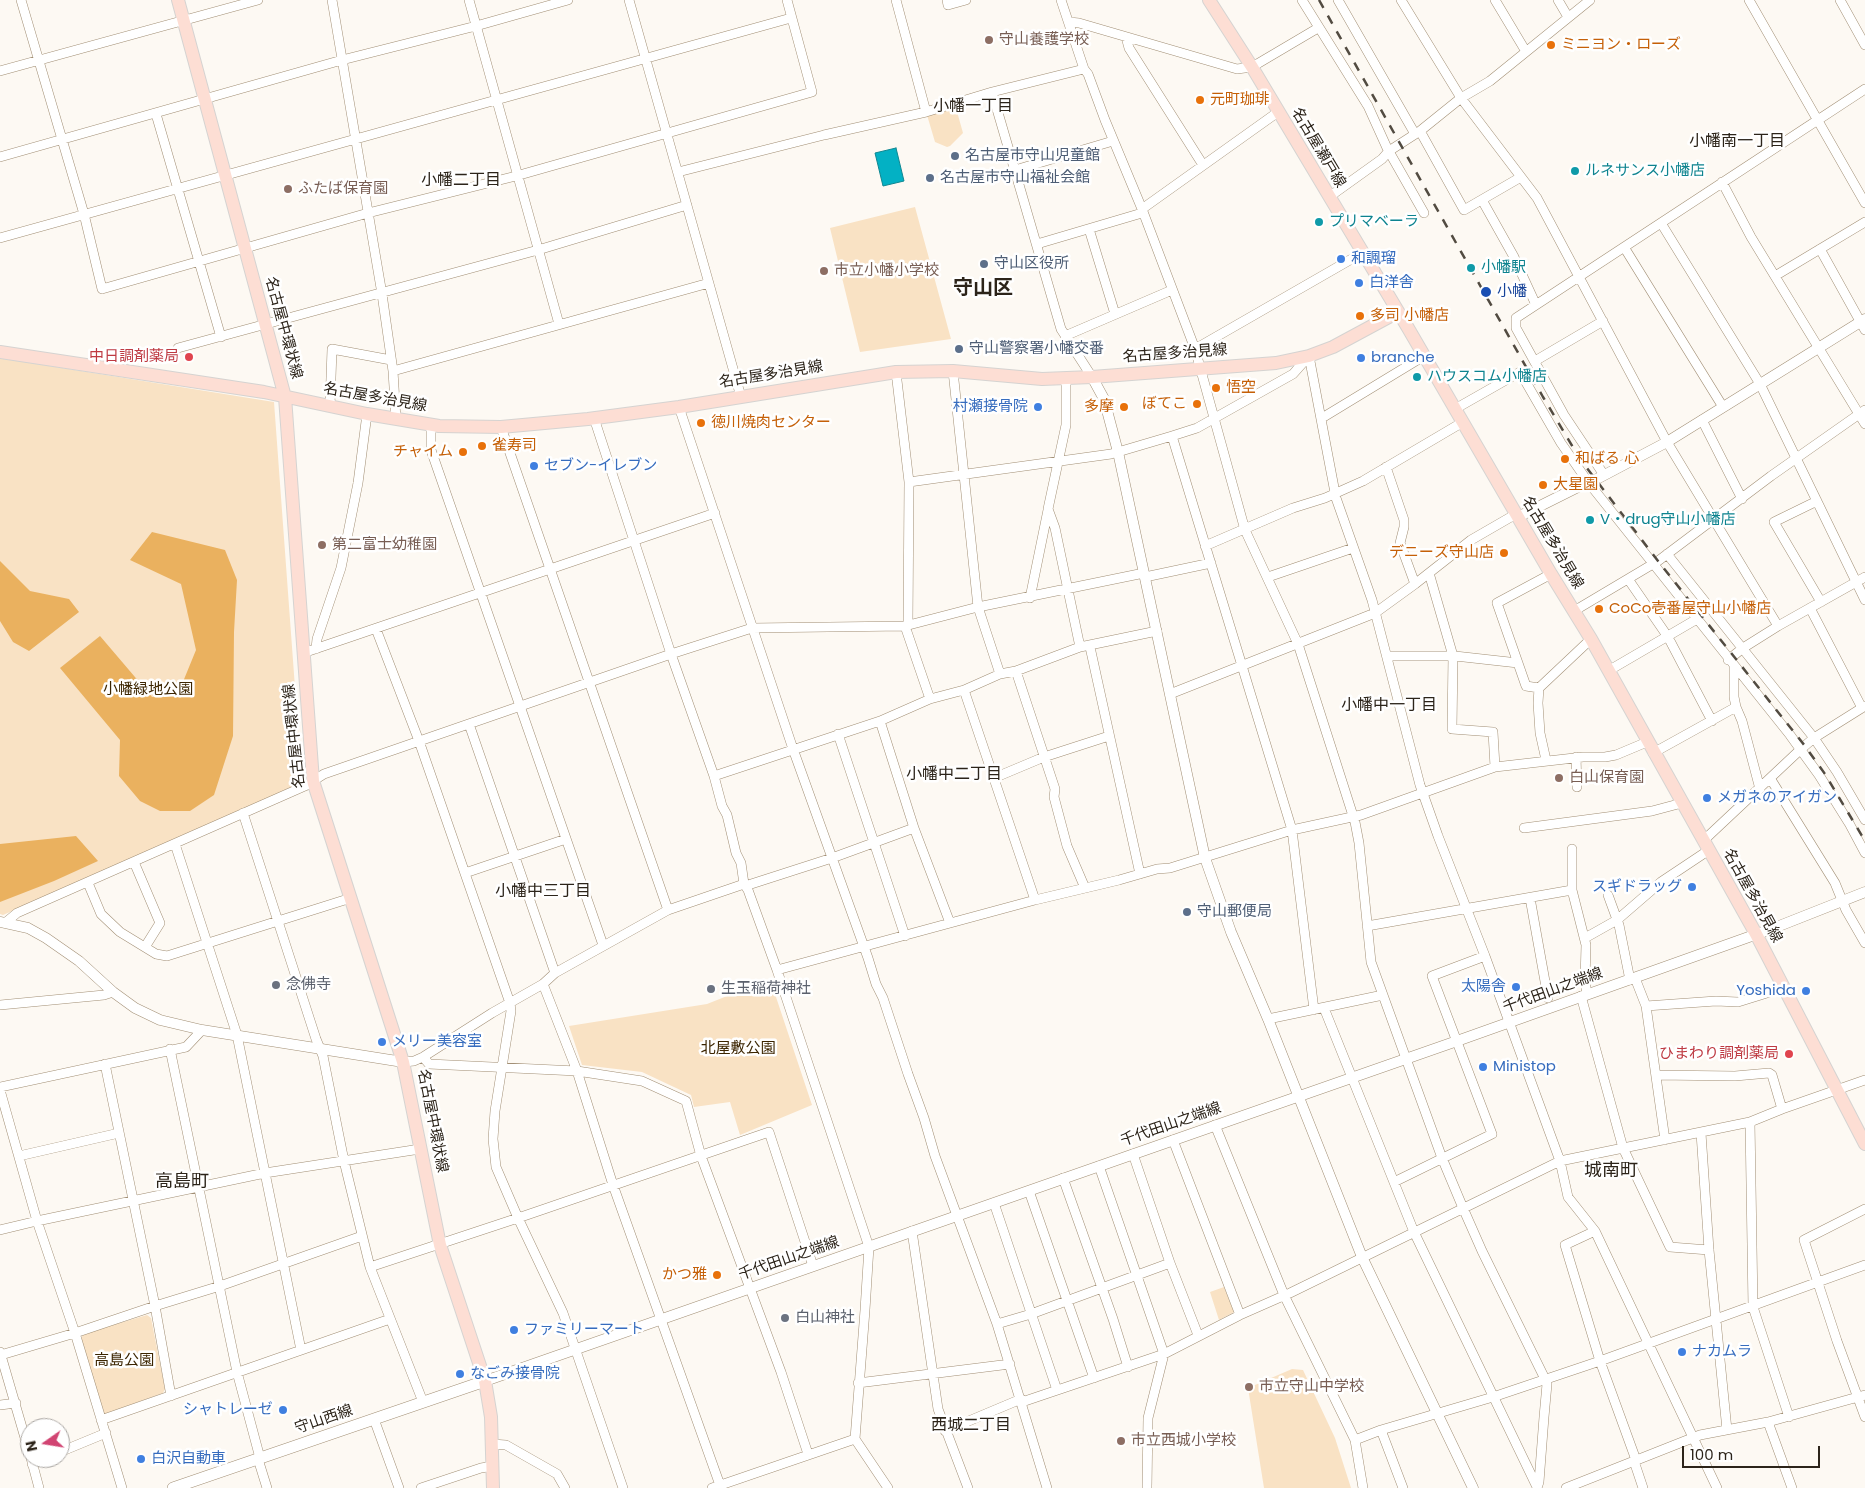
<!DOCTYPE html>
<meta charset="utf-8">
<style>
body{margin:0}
#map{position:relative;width:1865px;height:1488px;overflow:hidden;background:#fdf9f3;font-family:Poppins,sans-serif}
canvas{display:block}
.north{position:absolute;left:20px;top:1418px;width:50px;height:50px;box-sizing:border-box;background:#fff;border:1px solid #aba7a3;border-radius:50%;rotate:257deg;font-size:14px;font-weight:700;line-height:20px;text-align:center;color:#2c241a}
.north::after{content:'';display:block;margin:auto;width:18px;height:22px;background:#d14472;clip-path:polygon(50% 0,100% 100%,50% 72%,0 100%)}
.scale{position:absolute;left:1682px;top:1446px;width:138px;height:22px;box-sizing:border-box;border:2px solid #2c241a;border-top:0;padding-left:6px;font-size:15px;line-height:18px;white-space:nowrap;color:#2c241a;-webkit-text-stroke:4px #fff;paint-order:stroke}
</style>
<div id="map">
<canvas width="1865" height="1488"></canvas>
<div class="north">N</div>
<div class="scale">100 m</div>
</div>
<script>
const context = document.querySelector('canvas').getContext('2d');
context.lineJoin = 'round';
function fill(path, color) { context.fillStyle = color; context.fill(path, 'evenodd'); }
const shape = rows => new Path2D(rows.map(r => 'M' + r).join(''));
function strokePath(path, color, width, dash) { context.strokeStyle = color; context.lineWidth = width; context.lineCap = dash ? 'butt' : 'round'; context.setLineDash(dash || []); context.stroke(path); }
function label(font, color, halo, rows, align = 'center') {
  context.font = font + ' Poppins,"Noto Sans JP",sans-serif'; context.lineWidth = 5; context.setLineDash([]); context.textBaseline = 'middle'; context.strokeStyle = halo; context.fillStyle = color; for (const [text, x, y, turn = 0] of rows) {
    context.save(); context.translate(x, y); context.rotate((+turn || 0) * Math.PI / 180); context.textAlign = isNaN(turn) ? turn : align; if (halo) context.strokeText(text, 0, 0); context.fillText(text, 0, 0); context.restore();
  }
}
fill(shape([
 [956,108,963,133,950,146,947,147,935,142,927,115],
 [915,207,951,339,860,352,830,228],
 [0,358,274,402,302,783,3,915,0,914],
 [770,979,812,1105,740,1135,730,1102,694,1107,691,1095,642,1072,582,1065,569,1026,707,1004],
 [1224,1287,1234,1312,1219,1320,1210,1292],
 [147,1315,151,1318,165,1389,163,1393,106,1414,102,1412,81,1340,83,1334],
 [1292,1369,1303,1370,1335,1438,1351,1488,1264,1488,1248,1388]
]), '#f9e2c4');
fill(shape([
 [152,532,225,550,237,580,234,632,233,736,214,795,190,811,160,811,140,801,119,776,120,740,60,668,100,636,152,697,178,694,196,650,181,584,130,560],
 [0,561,30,591,69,599,79,612,29,651,13,642,0,621],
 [76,836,98,861,54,881,0,902,0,844]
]), '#eab15f');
const water = shape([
 [896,148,904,181,883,186,875,153,896,148]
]);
fill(water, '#03b1c4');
strokePath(water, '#0f8791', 1);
const minor = shape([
 [21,0,84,214,102,289,368,213,516,176,812,92,787,0],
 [332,0,382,294,393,371,396,419],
 [469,0,559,324],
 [629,0,741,397],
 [896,0,926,112],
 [947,0,948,5,966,0],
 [1061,0,1084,69,1088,74,1105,120,1142,209,1195,349,1245,530,1298,644,1355,822,1359,843,1371,962,1442,1158,1463,1208,1482,1251,1545,1379,1547,1384,1544,1417,1539,1482,1537,1488],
 [1302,0,1368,106,1387,148,1424,213],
 [1338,0,1415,134],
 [1401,0,1461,98,1537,198,1667,442,1778,626],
 [1495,0,1525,50],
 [1558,0,1568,17],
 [1749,0,1865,203],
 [1840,0,1865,45],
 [1069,22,1079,23,1237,69,1252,67,1318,28],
 [1126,37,1129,48,1203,165],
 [0,71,258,0],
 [992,92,1061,329,1092,377],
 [156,114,221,337],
 [1420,131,1464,210,1521,177],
 [0,157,342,60,476,26,568,0],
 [1015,170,1113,141],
 [678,172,824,135,926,112,992,92,1084,69],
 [1722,182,1751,237,1865,424],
 [1329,197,1382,159,1389,151,1420,131,1461,98,1490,81,1590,0],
 [1482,200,1514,257,1536,305],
 [1142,209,1278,112],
 [1661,223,1760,384,1865,600],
 [1089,229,1115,314],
 [0,238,791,18],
 [1037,244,1142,213],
 [1624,247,1723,407],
 [1820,249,1865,330],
 [1775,276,1865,222],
 [1065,336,1172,290],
 [178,348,538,250,687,205],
 [1195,349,1362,253],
 [1535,361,1603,321],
 [393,371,709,283],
 [953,371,978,607,1000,674],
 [896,372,909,482,908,625],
 [1066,378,1066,425,1048,509,1055,528,1080,647],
 [330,406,332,349,391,360],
 [679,407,793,749,868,958,876,984,883,998,908,1074,924,1118,935,1156,997,1324,1047,1488],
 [1455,409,1520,372,1561,443,1588,482,1790,735,1819,775,1849,823,1865,853],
 [594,418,671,654,714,776,722,806,727,815,736,853,741,863,744,884,748,890,777,970,869,1247,865,1310,855,1439,888,1488],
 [1322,418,1424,356],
 [1702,420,1742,499],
 [431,425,431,450,603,945],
 [501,427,668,910],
 [1172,436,1292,830,1314,1010],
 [1386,467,1404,520,1404,527,1400,543,1415,584],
 [1604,475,1564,415,1516,328,1516,318,1865,89],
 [909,482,1111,454,1172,436,1197,428,1293,374,1309,356,1336,498,1372,600,1420,785,1438,836,1485,956,1560,1161,1568,1197,1595,1231,1717,1488],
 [1817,501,1774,522,1821,602],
 [1205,546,1293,508,1325,498,1363,481,1463,422],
 [1667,554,1814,738,1837,772,1865,820],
 [1429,573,1453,656,1452,729,1493,732,1495,767],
 [1145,577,1211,563],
 [1268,577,1353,548],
 [1628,579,1668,637,1712,721],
 [1030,598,1048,510],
 [1810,608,1862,708],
 [1574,611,1658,561,1771,476,1865,410],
 [905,626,930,699],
 [376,629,419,741,510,1003,511,1011,495,1111,493,1139,496,1167,518,1218,563,1313,623,1488],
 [1090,647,1140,874],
 [316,649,317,639,341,568,358,483,367,414],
 [303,653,715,513],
 [1387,656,1455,656,1518,663],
 [1728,660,1743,648,1778,626,1865,577],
 [1016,671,1055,789,1054,797,1067,846,1085,888],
 [1608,671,1697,619],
 [1539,688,1526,686,1497,603,1551,574],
 [964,690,1035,900],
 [1170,694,1375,613,1415,584,1471,540,1516,514],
 [1736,707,1742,721,1760,789],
 [880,721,914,828,950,923],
 [469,724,555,973],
 [838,734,905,936],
 [1653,753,1736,707,1734,697,1734,666],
 [1576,757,1577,787],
 [1546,760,1540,733,1538,703,1539,688,1591,639],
 [714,776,880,721,930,699,964,690,1000,674,1016,671,1080,647,1157,631],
 [994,778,1044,757,1109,736],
 [1770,778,1835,883,1846,910,1865,943],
 [243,813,316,1039,323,1056,344,1161,370,1267,423,1402],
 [1524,828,1652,811,1682,803],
 [1703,841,1801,749,1814,738,1865,706],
 [175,844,237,1035,301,1350],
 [1572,849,1572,890,1586,945,1585,981,1587,994],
 [134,862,160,923,145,947],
 [465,873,566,839],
 [88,883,101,914,120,932,156,954,167,956,351,898],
 [745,886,832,858,914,828],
 [1608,895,1619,925,1630,980],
 [1530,898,1548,998],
 [5,923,17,913,305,786,324,774,671,654,752,628,905,626,978,607,1144,573],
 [1367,926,1572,890],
 [1585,938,1617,920,1661,882,1709,850],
 [777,970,1035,900,1119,880,1157,869,1170,868,1292,830,1361,815,1495,767,1583,757,1605,757,1616,755,1647,742],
 [1635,978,1646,1006,1665,1140],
 [543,984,577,1071,613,1185,721,1488],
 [1581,996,1623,1148,1670,1247,1709,1250],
 [0,1005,104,995,113,992],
 [1646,1006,1716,1001,1738,1002,1783,988],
 [1324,1008,1414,1232,1537,1487],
 [1268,1019,1383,995],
 [170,1049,237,1372,260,1458],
 [423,1057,429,1064,577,1071,642,1081,686,1101,701,1156,781,1372,808,1454],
 [403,1062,414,1061,423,1057,492,1013,543,984,555,973,668,910,744,884],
 [105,1064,155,1306,171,1396],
 [1656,1075,1735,1076,1769,1073,1772,1075,1782,1109],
 [0,1087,186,1047,202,1030],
 [0,1090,37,1221,75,1333,122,1488],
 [1750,1122,1753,1307,1789,1417],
 [1215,1125,1284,1295,1355,1440,1363,1488],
 [1701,1133,1709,1250,1727,1430],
 [1173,1140,1240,1315],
 [1133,1154,1170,1263,1198,1335],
 [19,1156,119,1133],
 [1099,1166,1164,1354,1148,1418,1147,1488],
 [1063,1178,1113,1319,1128,1367],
 [1394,1182,1492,1134,1432,976,1485,956],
 [1029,1191,1094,1378],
 [994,1203,1057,1390],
 [1865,1209,1804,1240,1837,1341,1865,1417],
 [0,1230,37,1221,265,1173,420,1149],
 [912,1231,938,1409,968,1488],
 [1595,1231,1565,1245,1600,1361,1636,1460],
 [370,1267,518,1218,769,1132,813,1266],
 [997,1324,1031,1314,1170,1263],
 [0,1352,30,1455],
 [1,1355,75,1333,155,1306,220,1286,362,1236],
 [858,1383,1010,1364],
 [1022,1402,1164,1354,1240,1315,1290,1293,1560,1161,1750,1122,1782,1109,1865,1080],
 [0,1405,16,1403],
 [374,1419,399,1488],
 [101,1420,390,1319],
 [1768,1422,1792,1488],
 [1381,1430,1403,1488],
 [945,1431,1021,1399],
 [1355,1440,1381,1430,1493,1397,1600,1361,1865,1265],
 [492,1444,506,1445,557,1474,565,1488],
 [60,1452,106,1433],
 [31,1458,39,1488],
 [258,1459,267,1488],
 [1634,1461,1643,1488],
 [32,1464,47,1458],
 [421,1488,481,1468,493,1466],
 [712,1488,855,1439],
 [1566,1488,1700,1435,1768,1422,1865,1395]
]);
const tertiary = shape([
 [1092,377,1104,399,1118,452,1205,858,1231,932,1268,1019,1362,1257,1473,1488],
 [1518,517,1588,482,1595,480,1667,442,1865,319],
 [0,922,28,928,46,938,79,961,113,992,135,1008,160,1020,202,1030,403,1062],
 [485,1381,1457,1041,1774,928,1865,892]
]);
const secondary = shape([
 [173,1488,485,1381]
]);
const primary = shape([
 [178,0,285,397,313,781,403,1062,440,1245,485,1381,491,1417,493,1488],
 [1209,0,1252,67,1408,328,1551,574,1591,639,1756,934,1865,1144],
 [0,352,264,392,367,414,439,426,501,427,588,419,679,407,896,372,953,371,1042,379,1092,377,1276,363,1309,356,1333,347,1398,312]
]);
strokePath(minor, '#a28f75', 10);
strokePath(tertiary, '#a28f75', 11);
strokePath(secondary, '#a28f75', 12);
strokePath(primary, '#d5d3d1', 14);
strokePath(minor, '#fff', 9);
strokePath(tertiary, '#fff', 10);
strokePath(secondary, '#fff', 11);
strokePath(primary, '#fdded4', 12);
strokePath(shape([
 [1319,0,1543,397,1580,459,1658,561,1805,746,1825,774,1865,841]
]), '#524b41', 2.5, [9, 9]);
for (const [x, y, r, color] of [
 [989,40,5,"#8d6e63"],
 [1551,45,5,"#e8710a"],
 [1200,100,5,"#e8710a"],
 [955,156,5,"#5c6f8a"],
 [1575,171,5,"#0f9aa8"],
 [930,178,5,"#5c6f8a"],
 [288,189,5,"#8d6e63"],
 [1319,222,5,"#0f9aa8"],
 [1341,259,5,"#3f7fe0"],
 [984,264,5,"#5c6f8a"],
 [1471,268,5,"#0f9aa8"],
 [824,271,5,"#8d6e63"],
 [1359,283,5,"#3f7fe0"],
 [1486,292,6,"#1a4fb4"],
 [1360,316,5,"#e8710a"],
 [959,349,5,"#5c6f8a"],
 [189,357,5,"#e0444e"],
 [1361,358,5,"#3f7fe0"],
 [1417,377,5,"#0f9aa8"],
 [1216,388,5,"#e8710a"],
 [1197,404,5,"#e8710a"],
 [1038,407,5,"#3f7fe0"],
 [1124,407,5,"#e8710a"],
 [701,423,5,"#e8710a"],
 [482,446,5,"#e8710a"],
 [463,452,5,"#e8710a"],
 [1565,459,5,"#e8710a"],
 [534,466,5,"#3f7fe0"],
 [1543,485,5,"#e8710a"],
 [1590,520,5,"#0f9aa8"],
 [322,545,5,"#8d6e63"],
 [1504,553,5,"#e8710a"],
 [1599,609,5,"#e8710a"],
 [1559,778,5,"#8d6e63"],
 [1707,798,5,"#3f7fe0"],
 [1692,887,5,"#3f7fe0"],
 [1187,912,5,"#5c6f8a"],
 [276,985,5,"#6b7280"],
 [1516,987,5,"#3f7fe0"],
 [711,989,5,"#6b7280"],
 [1806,991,5,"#3f7fe0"],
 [382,1042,5,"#3f7fe0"],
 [1789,1054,5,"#e0444e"],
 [1483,1067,5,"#3f7fe0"],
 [717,1275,5,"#e8710a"],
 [785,1318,5,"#6b7280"],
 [514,1330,5,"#3f7fe0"],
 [1682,1352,5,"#3f7fe0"],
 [460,1374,5,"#3f7fe0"],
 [1249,1387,5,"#8d6e63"],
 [283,1410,5,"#3f7fe0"],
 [1121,1441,5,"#8d6e63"],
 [141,1459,5,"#3f7fe0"]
]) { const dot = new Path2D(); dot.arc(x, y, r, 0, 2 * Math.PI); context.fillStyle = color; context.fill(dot); strokePath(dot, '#fff', 2); }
label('15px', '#785e54', '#fff', [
 ["守山養護学校",999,40],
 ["ふたば保育園",298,189],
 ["市立小幡小学校",834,271],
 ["第二富士幼稚園",332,545],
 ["白山保育園",1569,778],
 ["市立守山中学校",1259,1387],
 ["市立西城小学校",1131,1441]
], 'left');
label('15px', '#c56008', '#fff', [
 ["ミニヨン・ローズ",1561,45],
 ["元町珈琲",1210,100],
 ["多司 小幡店",1370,316],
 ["悟空",1226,388],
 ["ぼてこ",1187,404,"right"],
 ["多摩",1114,407,"right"],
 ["徳川焼肉センター",711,423],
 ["雀寿司",492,446],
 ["チャイム",453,452,"right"],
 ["和ばる 心",1575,459],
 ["大星園",1553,485],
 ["デニーズ守山店",1494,553,"right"],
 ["CoCo壱番屋守山小幡店",1609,609],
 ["かつ雅",707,1275,"right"]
], 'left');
label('15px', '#2c241a', '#fff', [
 ["名古屋瀬戸線",1318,148,59],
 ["名古屋中環状線",283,328,75],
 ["名古屋多治見線",1175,354,-4],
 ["名古屋多治見線",771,375,-9],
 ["名古屋多治見線",375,398,10],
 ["名古屋多治見線",1552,543,59],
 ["名古屋中環状線",295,736,-96],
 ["名古屋多治見線",1752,896,61],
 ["千代田山之端線",1553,991,-20],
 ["名古屋中環状線",432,1121,79],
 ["千代田山之端線",1171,1125,-19],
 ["千代田山之端線",789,1259,-19],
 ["守山西線",324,1420,-19]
]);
label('15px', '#4e5e75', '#fff', [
 ["名古屋市守山児童館",965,156],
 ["名古屋市守山福祉会館",940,178],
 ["守山区役所",994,264],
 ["守山警察署小幡交番",969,349],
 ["守山郵便局",1197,912]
], 'left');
label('15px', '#0d838f', '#fff', [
 ["ルネサンス小幡店",1585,171],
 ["プリマベーラ",1329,222],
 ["小幡駅",1481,268],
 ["ハウスコム小幡店",1427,377],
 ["V・drug守山小幡店",1600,520]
], 'left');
label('15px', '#366cbe', '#fff', [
 ["和諷瑠",1351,259],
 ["白洋舎",1369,283],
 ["branche",1371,358],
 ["村瀬接骨院",1028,407,"right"],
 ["セブン-イレブン",544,466],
 ["メガネのアイガン",1717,798],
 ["スギドラッグ",1682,887,"right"],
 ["太陽舎",1506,987,"right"],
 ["Yoshida",1796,991,"right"],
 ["メリー美容室",392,1042],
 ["Ministop",1493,1067],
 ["ファミリーマート",524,1330],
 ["ナカムラ",1692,1352],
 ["なごみ接骨院",470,1374],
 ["シャトレーゼ",273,1410,"right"],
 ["白沢自動車",151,1459]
], 'left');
label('15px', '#164399', '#fff', [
 ["小幡",1497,292]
], 'left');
label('15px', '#be3a42', '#fff', [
 ["中日調剤薬局",179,357],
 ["ひまわり調剤薬局",1779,1054]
], 'right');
label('15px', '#3c2501', '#fff', [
 ["小幡緑地公園",148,690],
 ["北屋敷公園",738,1049],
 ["高島公園",124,1361]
]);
label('15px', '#5b616d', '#fff', [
 ["念佛寺",286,985],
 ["生玉稲荷神社",721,989],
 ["白山神社",795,1318]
], 'left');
label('16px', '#2c241a', '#fff', [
 ["小幡一丁目",973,107],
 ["小幡南一丁目",1737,142],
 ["小幡二丁目",461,181],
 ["小幡中一丁目",1389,706],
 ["小幡中二丁目",954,775],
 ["小幡中三丁目",543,892],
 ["西城二丁目",971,1426]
]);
label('18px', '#2c241a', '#fff', [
 ["城南町",1611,1171],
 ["高島町",182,1182]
]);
label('bold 20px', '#2c241a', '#fff', [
 ["守山区",983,289]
]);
</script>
